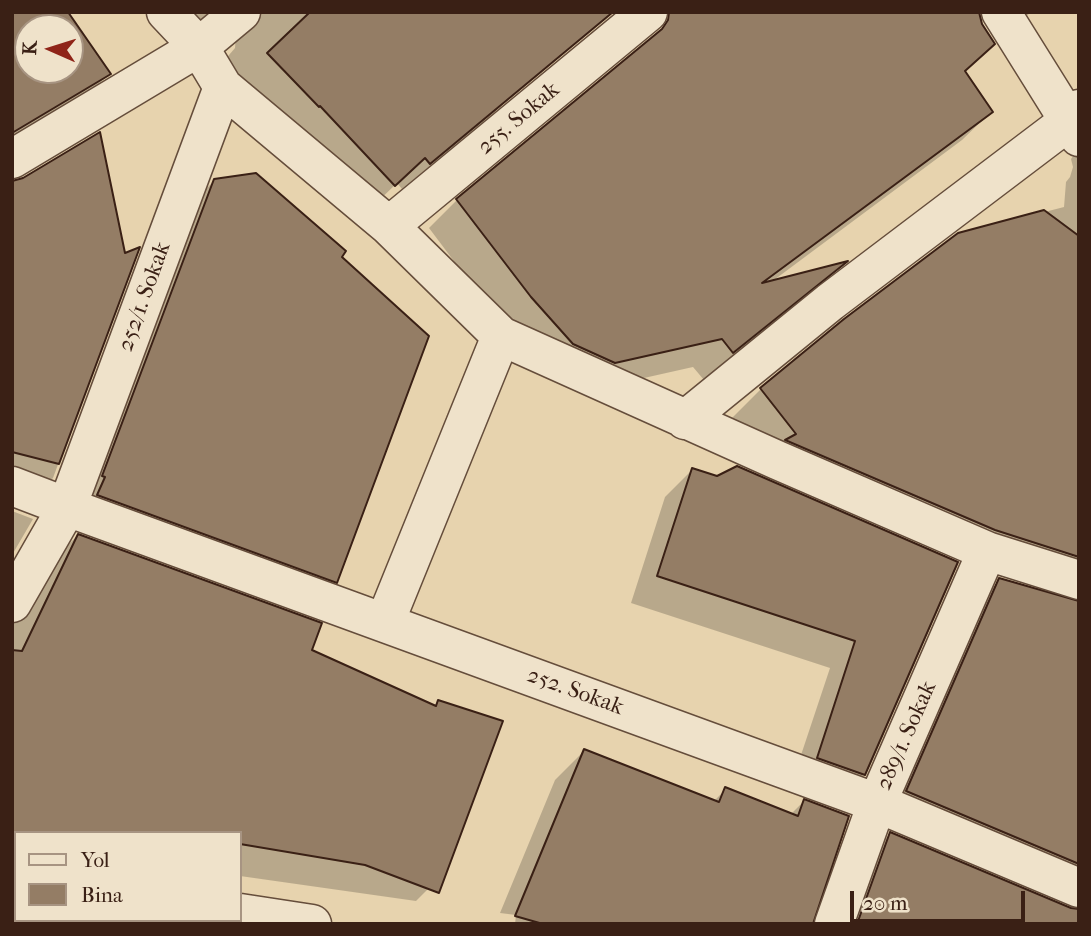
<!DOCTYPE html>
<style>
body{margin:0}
#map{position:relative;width:1091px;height:936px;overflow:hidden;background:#e7d3ae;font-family:"IM FELL French Canon",serif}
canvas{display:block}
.frame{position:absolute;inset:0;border:14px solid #3a2015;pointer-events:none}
.legend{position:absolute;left:14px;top:831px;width:228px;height:91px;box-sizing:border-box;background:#efe2ca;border:2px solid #a79482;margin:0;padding:9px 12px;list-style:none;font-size:21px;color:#3a2015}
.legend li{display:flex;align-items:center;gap:14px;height:35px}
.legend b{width:35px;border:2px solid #a79482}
.north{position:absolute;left:14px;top:14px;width:70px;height:70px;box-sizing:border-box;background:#efe2ca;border:2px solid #a79482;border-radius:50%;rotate:273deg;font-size:19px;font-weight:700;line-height:28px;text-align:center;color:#3a2015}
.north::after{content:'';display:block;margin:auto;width:24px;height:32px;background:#8f2418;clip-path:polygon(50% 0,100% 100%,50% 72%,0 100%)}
.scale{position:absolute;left:850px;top:891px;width:175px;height:32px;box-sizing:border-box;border:4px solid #3a2015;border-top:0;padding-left:9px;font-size:21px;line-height:24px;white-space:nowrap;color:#3a2015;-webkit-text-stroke:5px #efe2ca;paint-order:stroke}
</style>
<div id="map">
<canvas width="1091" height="936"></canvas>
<div class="frame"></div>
<ul class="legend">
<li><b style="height:9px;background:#efe2ca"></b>Yol</li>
<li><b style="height:19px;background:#947d65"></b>Bina</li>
</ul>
<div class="north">K</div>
<div class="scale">20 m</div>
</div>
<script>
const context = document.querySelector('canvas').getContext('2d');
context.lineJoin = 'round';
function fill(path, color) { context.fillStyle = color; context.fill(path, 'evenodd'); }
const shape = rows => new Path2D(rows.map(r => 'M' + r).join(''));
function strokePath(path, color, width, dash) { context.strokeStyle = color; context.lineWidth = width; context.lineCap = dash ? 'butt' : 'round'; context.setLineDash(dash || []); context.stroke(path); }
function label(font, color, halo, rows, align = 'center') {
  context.font = font + ' "IM FELL French Canon",serif'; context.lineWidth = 7; context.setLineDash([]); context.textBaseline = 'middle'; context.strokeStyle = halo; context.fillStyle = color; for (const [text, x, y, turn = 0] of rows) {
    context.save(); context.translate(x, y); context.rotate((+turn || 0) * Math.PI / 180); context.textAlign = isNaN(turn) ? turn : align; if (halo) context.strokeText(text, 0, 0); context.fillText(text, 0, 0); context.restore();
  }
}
fill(shape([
 [12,12,65,12,109,74,80,103,12,143],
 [28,28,70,28,70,70,28,70],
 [164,12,579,12,518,89,492,115,402,189,397,183,368,211,223,62,235,48,236,35,208,17,198,22],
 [687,12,1031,12,999,41,991,28,979,18,993,44,964,73,991,112,962,140,770,283,842,264,817,289,704,380,693,367,586,391,502,325,429,228,457,200],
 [1079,148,1079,924,840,924,861,863,890,834,1070,910,1067,903,878,821,971,609,1000,580,1070,602,1067,595,766,462,732,418,761,389,959,234,1064,207,1066,182,1070,177,1073,167,1071,159],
 [215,180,336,582,306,611,67,524,185,210],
 [12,182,124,256,137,250,53,478,24,507,12,502],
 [692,470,956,563,864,774,837,801,791,785,830,668,631,603,665,497],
 [12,511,33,519,12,555],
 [77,536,310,651,434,707,439,702,445,872,416,901,240,876,240,833,16,833,16,878,12,877,12,626,48,565],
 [584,751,713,802,726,789,790,815,804,801,811,924,515,924,516,915,500,913,555,780]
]), '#0003');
const building = shape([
 [12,12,68,12,111,74,12,133,12,12],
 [28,28,70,28,70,70,28,70,28,28],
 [310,12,613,12,430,164,425,158,395,186,320,106,319,107,267,53,310,12],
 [669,12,979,12,982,24,995,44,965,71,993,112,762,283,848,261,733,353,722,339,615,363,573,344,531,297,456,199,662,29,668,20,669,12],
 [100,132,125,253,140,247,59,464,12,452,12,181,23,178,100,132],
 [256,173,346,251,342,257,429,336,337,583,97,495,105,477,102,476,214,179,256,173],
 [1044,210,1079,236,1079,557,995,530,785,440,796,434,760,388,844,319,958,233,1044,210],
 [737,466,958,562,865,775,817,758,855,641,657,576,692,468,717,476,737,466],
 [78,534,322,623,312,650,436,706,438,700,503,721,439,893,365,865,240,844,240,833,12,833,12,650,22,651,78,534],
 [999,578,1079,601,1079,864,906,791,999,578],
 [584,749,719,802,725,787,798,816,804,799,849,816,813,924,543,924,515,916,584,749],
 [890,832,1071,908,1079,909,1079,924,857,924,890,832]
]);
fill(building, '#947d65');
strokePath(building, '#3a2015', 2);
const minor = shape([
 [166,12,199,47,223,87,389,226,501,336,777,460,987,551,1079,580],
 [1001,12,1079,137],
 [12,159,199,47,241,12],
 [389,226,648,12],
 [685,420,830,302,1069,121,1079,109],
 [12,486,67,507,223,87],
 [12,603,67,507,877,803,1079,888],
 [385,622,501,336],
 [12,881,16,882],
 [240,913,312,924],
 [834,924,877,803,987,551]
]);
strokePath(minor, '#654d3b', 41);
strokePath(minor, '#efe2ca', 38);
label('23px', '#3a2015', '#efe2ca', [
 ["255. Sokak",519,119,-40],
 ["252/1. Sokak",145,297,-70],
 ["252. Sokak",575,692,20],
 ["289/1. Sokak",907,736,-66]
]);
</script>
